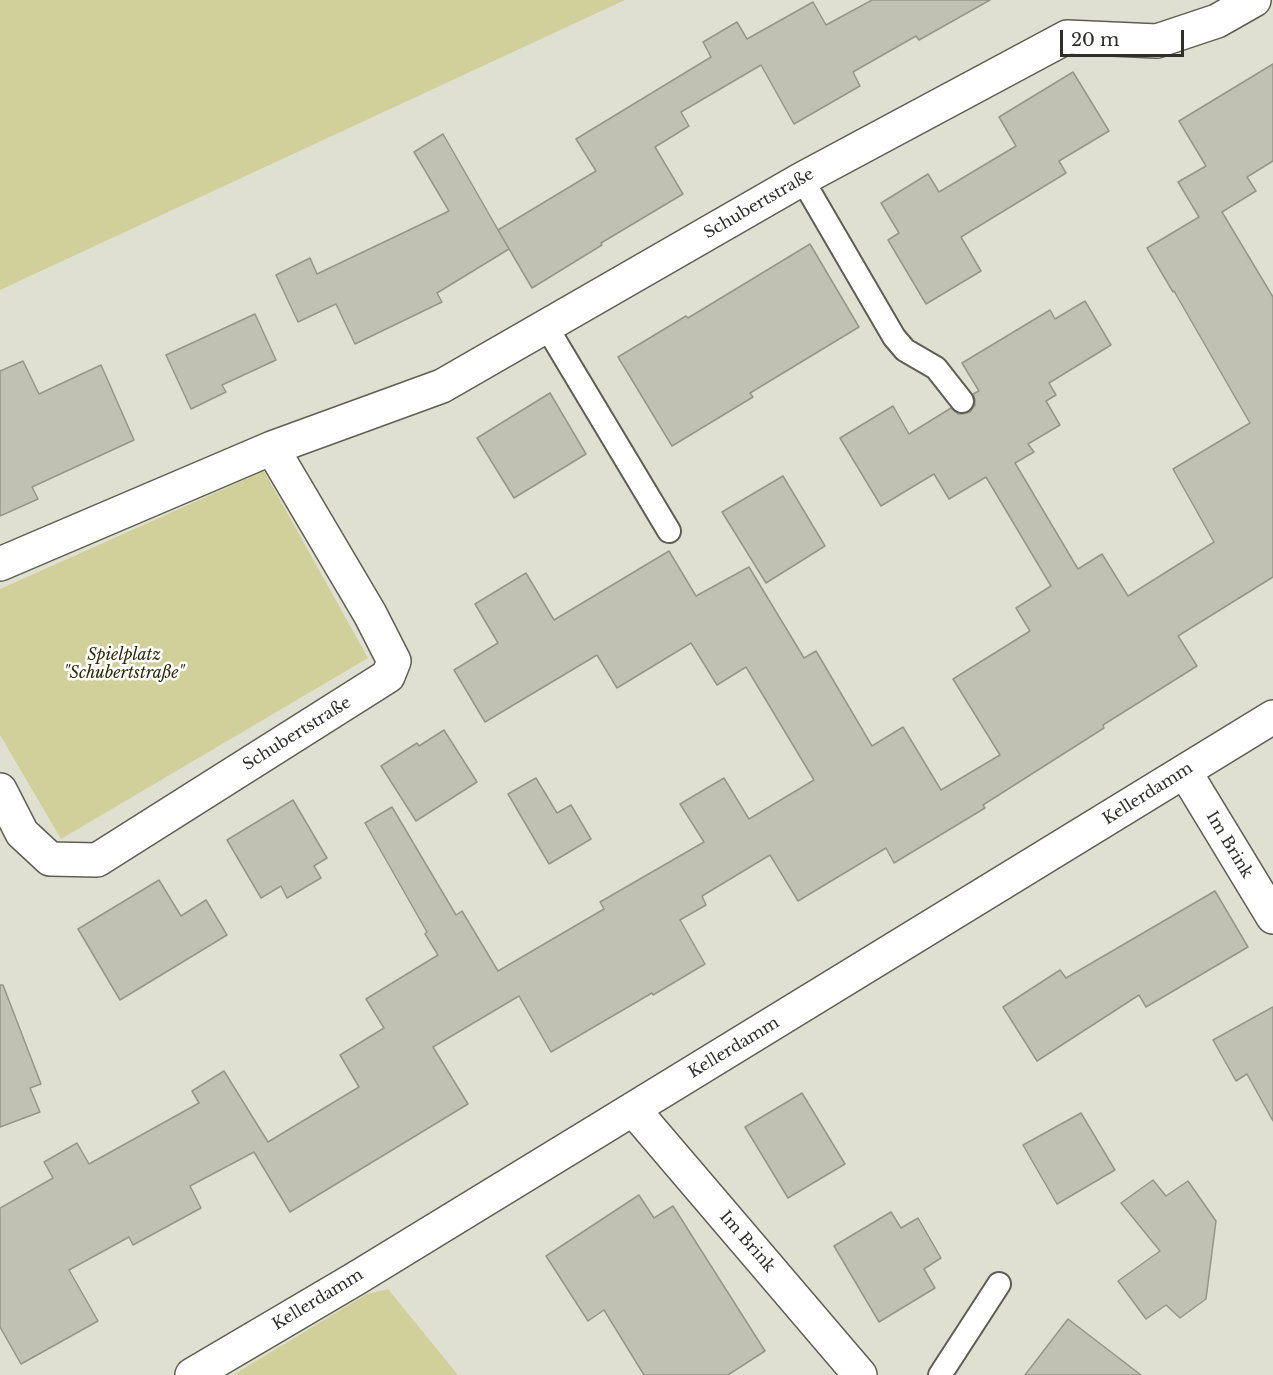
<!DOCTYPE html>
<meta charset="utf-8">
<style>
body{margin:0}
#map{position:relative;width:1273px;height:1375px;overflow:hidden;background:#e0e0d2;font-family:"Libre Baskerville",serif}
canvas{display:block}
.scale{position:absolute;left:1060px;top:30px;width:124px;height:27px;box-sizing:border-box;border:3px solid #2f2f2a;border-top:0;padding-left:8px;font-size:18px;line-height:21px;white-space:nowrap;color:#2f2f2a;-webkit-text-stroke:4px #fff;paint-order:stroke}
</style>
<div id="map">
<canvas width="1273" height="1375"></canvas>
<div class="scale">20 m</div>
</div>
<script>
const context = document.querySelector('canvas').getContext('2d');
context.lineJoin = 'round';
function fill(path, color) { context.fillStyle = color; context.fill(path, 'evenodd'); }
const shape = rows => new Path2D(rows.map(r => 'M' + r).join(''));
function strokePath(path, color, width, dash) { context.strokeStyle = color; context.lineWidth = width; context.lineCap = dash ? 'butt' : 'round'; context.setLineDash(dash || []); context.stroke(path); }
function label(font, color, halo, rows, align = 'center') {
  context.font = font + ' "Libre Baskerville",serif'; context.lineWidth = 5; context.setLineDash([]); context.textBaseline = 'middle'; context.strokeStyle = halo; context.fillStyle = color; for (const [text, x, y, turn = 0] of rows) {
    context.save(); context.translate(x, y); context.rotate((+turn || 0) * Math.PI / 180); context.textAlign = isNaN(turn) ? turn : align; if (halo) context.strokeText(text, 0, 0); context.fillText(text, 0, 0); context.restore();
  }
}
fill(shape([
 [0,0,625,0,0,290],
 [264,471,368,658,61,839,0,735,0,589],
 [388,1289,458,1375,233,1375,367,1294]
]), '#d1d09a');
const building = shape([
 [872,0,990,0,919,40,916,36,853,72,860,86,794,124,761,65,681,112,689,126,655,147,683,194,601,243,602,245,532,288,498,230,596,171,576,139,711,57,703,42,737,22,747,39,813,2,826,25,872,0],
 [1273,64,1273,161,1247,177,1256,191,1222,212,1273,297,1273,577,1178,636,1197,666,1103,725,1104,728,983,805,985,808,894,863,886,848,798,901,770,855,702,896,706,905,680,920,705,964,653,995,652,993,551,1052,519,996,433,1047,468,1104,290,1212,254,1152,190,1186,201,1208,133,1245,129,1237,69,1270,98,1321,21,1364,0,1327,0,1208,53,1178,44,1162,77,1143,89,1164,199,1103,192,1091,224,1071,268,1142,359,1087,340,1055,384,1028,366,999,438,955,425,934,427,932,365,823,392,807,456,915,462,911,498,971,604,909,600,902,704,842,680,804,724,778,749,819,814,780,746,667,717,685,691,643,617,688,597,655,485,722,454,670,498,643,475,604,526,573,554,620,669,551,696,596,749,567,804,658,816,651,872,746,903,727,941,790,1000,755,953,679,1030,631,1016,608,1051,586,986,477,949,499,934,474,881,506,840,438,893,406,909,434,951,408,958,414,963,414,970,412,975,405,975,400,973,394,979,391,962,363,1050,310,1055,319,1085,301,1111,345,1049,383,1056,395,1046,401,1060,425,1028,444,1034,452,1015,463,1078,569,1102,554,1128,596,1214,542,1173,469,1250,423,1174,291,1173,292,1147,248,1199,217,1178,182,1206,166,1179,121,1273,64],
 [1073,72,1109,131,1059,161,1066,173,961,237,981,271,926,304,888,240,899,233,881,203,928,174,939,192,1016,146,999,117,1073,72],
 [443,134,509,249,437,293,442,302,355,344,336,304,298,322,276,275,310,258,317,274,449,211,414,152,443,134],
 [810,244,859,327,750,393,753,397,672,446,618,357,686,316,688,318,810,244],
 [255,314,276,360,222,385,226,392,191,409,166,355,255,314],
 [23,361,39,394,101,365,134,440,32,487,38,499,0,516,0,371,23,361],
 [550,393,586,454,514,498,477,438,550,393],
 [783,476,825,546,766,583,722,512,783,476],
 [444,730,477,782,416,821,381,766,417,743,419,746,444,730],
 [536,778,557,813,571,805,591,839,549,864,508,794,536,778],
 [293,800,327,858,314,866,321,878,287,898,281,886,261,898,227,840,293,800],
 [159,880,181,916,206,900,227,935,120,1000,78,929,159,880],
 [1215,891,1248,947,1146,1007,1139,995,1037,1061,1003,1007,1060,970,1066,978,1215,891],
 [0,985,3,985,41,1084,30,1088,40,1112,0,1127,0,985],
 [1273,1007,1273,1121,1247,1074,1236,1081,1213,1040,1273,1007],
 [802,1093,845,1164,788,1198,745,1127,802,1093],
 [1081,1113,1115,1170,1057,1204,1023,1145,1081,1113],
 [1153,1180,1166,1196,1188,1181,1216,1221,1206,1299,1180,1318,1166,1305,1146,1319,1118,1281,1160,1251,1121,1203,1153,1180],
 [639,1195,654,1218,673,1206,765,1351,728,1375,644,1375,604,1310,588,1321,546,1256,639,1195],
 [891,1212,901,1228,918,1218,941,1258,924,1269,935,1288,879,1322,834,1246,891,1212],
 [1068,1319,1141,1375,1025,1375,1068,1319]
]);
fill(building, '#c0c0b3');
strokePath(building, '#959589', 1.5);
const service = shape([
 [802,179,894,337,905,350,936,368,962,401],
 [546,326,669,531],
 [940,1375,999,1284]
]);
const minor = shape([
 [0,564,272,448,442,386,802,179,1067,37,1157,41,1217,21,1254,0],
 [1185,772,1273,917],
 [0,790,22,833,50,859,97,860,388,676,394,661,370,614,272,448],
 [633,1109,860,1375],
 [192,1375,355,1279,633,1109,1273,717]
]);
strokePath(service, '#5e5e52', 26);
strokePath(minor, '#5e5e52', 36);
strokePath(service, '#fff', 22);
strokePath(minor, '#fff', 33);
label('16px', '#2f2f2a', '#fff', [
 ["Schubertstraße",759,204,-30],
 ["Schubertstraße",297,734,-32],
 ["Kellerdamm",1148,794,-32],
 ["Im Brink",1229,845,59],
 ["Kellerdamm",734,1048,-31],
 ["Im Brink",747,1242,49],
 ["Kellerdamm",318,1300,-31]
]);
label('italic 16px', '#2c2a05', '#fff', [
 ["Spielplatz",124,655],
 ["\"Schubertstraße\"",124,673]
]);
</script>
